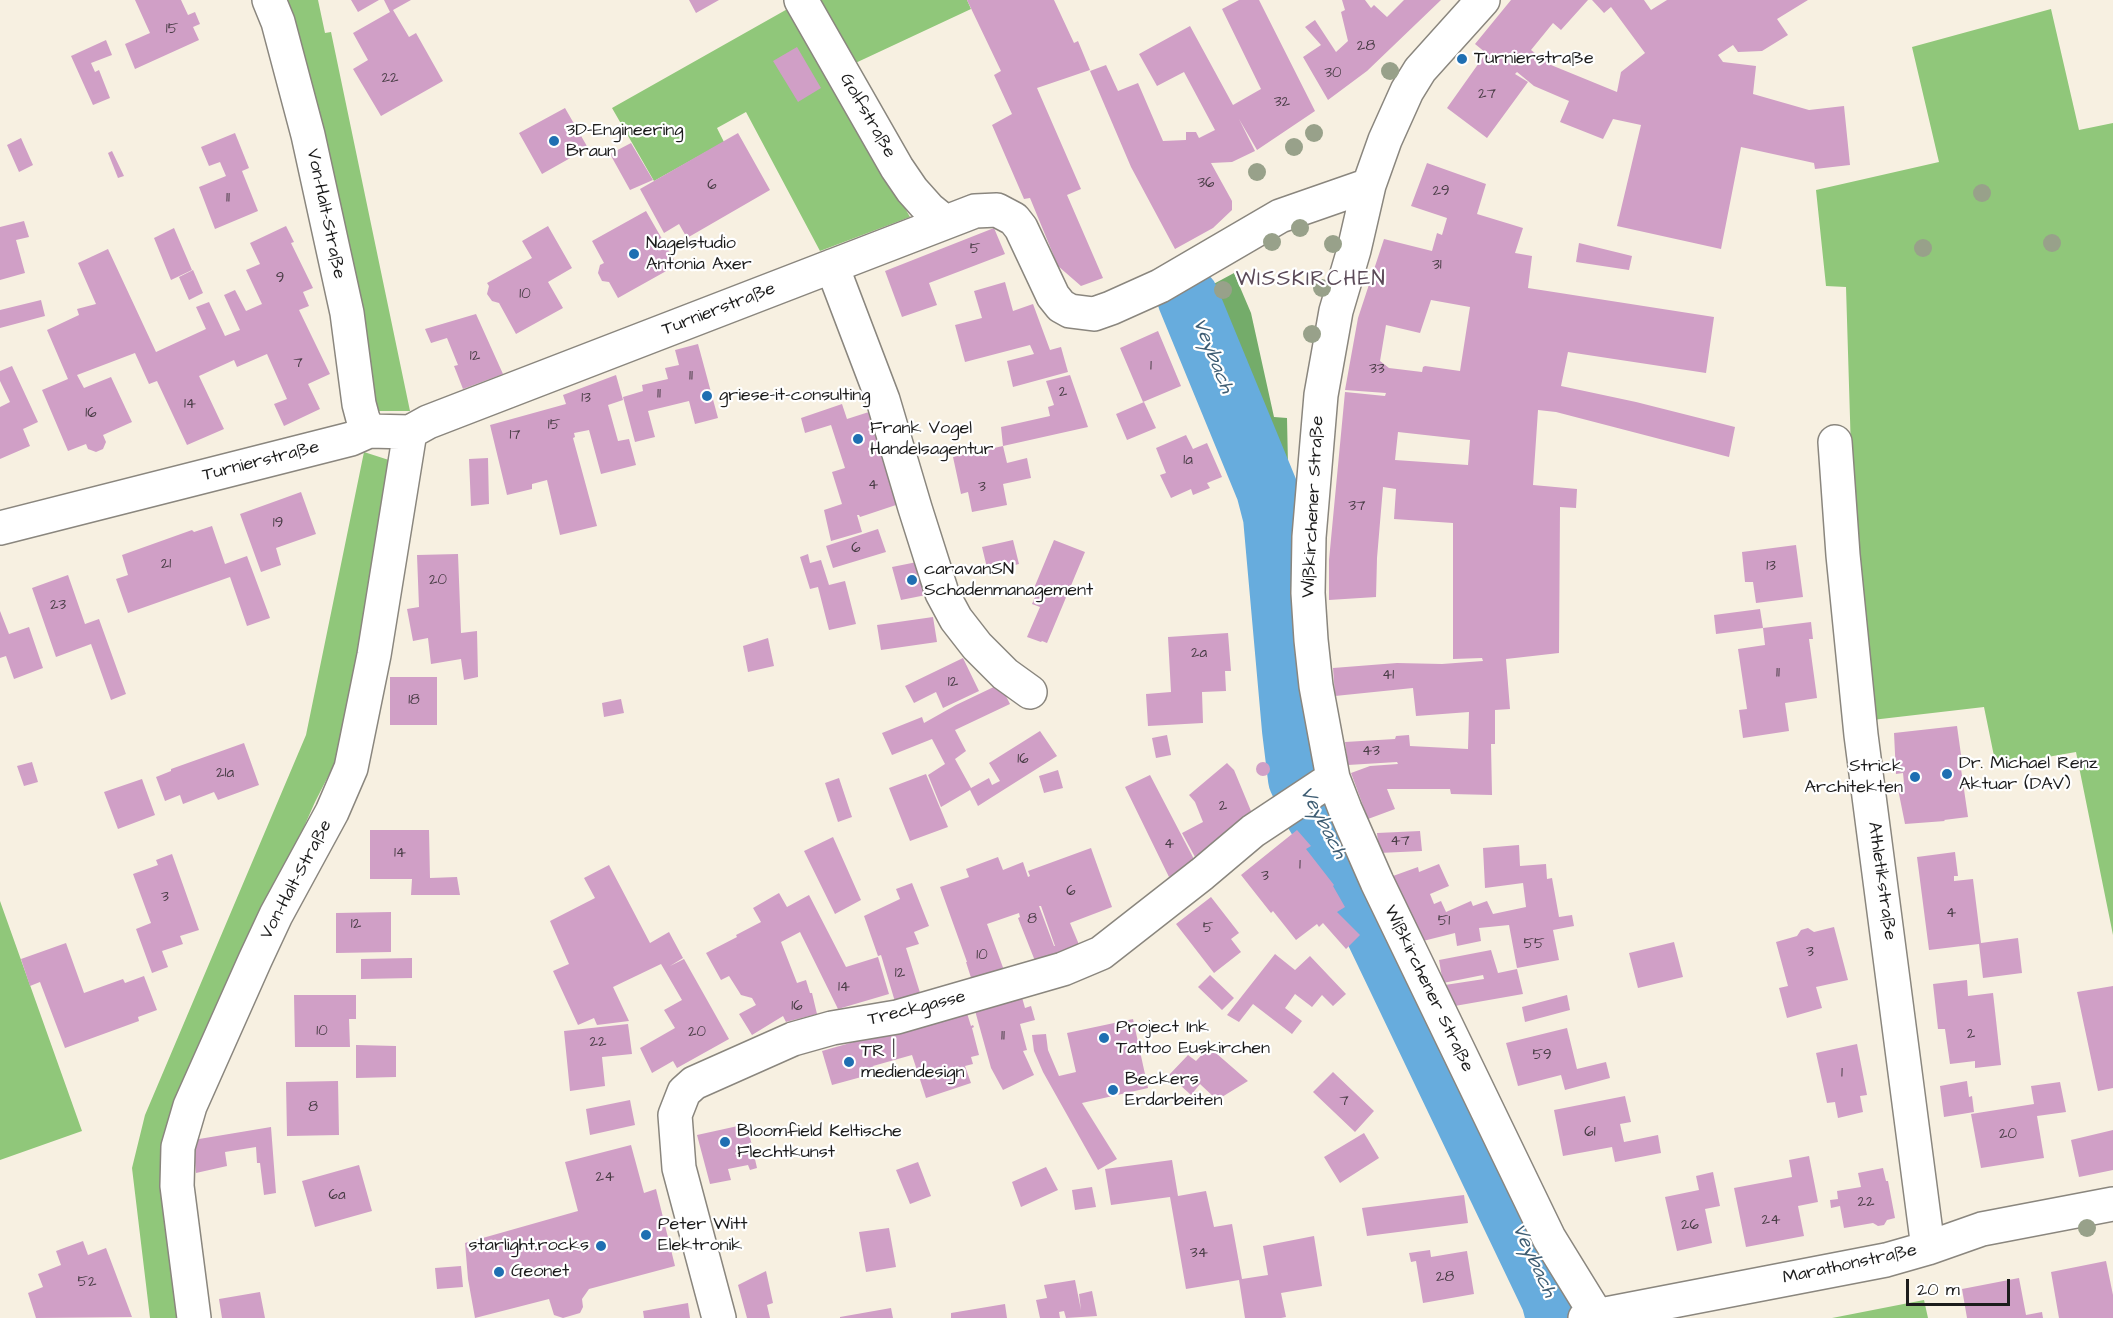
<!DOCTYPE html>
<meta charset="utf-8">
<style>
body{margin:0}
#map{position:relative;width:2113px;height:1318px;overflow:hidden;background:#f7f0e1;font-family:"Architects Daughter",sans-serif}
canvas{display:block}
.scale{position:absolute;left:1906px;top:1279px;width:104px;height:27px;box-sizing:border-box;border:3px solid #1c1c1c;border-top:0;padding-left:8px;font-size:18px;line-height:21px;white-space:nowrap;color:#1c1c1c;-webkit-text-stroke:4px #fff;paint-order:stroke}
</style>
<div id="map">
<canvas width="2113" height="1318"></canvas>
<div class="scale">20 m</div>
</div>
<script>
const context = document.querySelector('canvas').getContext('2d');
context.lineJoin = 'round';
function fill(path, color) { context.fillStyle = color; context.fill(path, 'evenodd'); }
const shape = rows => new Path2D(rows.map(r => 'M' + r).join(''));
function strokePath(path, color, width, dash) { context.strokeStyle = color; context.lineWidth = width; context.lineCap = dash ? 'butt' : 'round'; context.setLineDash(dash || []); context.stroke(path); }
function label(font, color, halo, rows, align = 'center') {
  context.font = font + ' "Architects Daughter",sans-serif'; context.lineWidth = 4.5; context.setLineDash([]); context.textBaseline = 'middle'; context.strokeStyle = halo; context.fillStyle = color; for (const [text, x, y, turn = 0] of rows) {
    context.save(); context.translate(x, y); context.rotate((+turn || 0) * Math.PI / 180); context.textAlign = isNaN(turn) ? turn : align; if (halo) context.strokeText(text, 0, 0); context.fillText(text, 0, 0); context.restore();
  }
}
fill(shape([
 [288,0,318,0,325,33,331,32,410,411,373,411,304,64],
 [812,0,967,0,971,9,849,66],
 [791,7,910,217,820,251,746,112,717,128,724,142,654,181,612,108],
 [2051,9,2079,130,2113,123,2113,935,2076,752,1996,766,1984,707,1872,720,1854,549,1846,287,1826,286,1816,190,1939,162,1912,47],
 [364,452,392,461,341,751,315,802,178,1111,181,1318,150,1318,132,1168,145,1115,306,735],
 [0,901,82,1131,0,1160],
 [1924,1300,1928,1318,1832,1318]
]), '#90c77a');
fill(shape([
 [1234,273,1251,313,1274,417,1287,418,1288,466,1277,467,1263,460,1215,336,1195,294]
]), '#74ac6a');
strokePath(shape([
 [1188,298,1267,490,1274,517,1293,730,1299,779,1314,811,1334,844,1552,1299,1557,1318]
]), '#67acdd', 62);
fill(shape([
 [135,0,181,0,188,15,195,12,200,24,193,27,199,40,135,69,125,44,150,33],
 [351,0,379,0,358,12],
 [384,0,411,0,393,10,409,37,416,33,443,81,381,116,353,69,368,60,353,33,390,12],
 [689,0,719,0,696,13],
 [967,0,1054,0,1074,43,1078,41,1090,70,1037,88,1081,189,1067,195,1103,278,1081,286,1058,266,1030,198,1024,199,992,125,1012,114,994,75,1001,71],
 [1239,0,1259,0,1315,111,1257,150,1239,119,1255,151,1232,162,1211,163,1232,201,1232,210,1213,228,1175,249,1131,167,1090,71,1106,65,1118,91,1138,83,1163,141,1186,140,1186,132,1196,132,1199,138,1215,130,1184,72,1157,86,1139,54,1190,26,1233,105,1261,89,1222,9],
 [1342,0,1365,0,1371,8,1374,5,1387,17,1404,0,1441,0,1367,71,1328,100,1303,57,1321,45,1305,27,1315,20,1336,52,1348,41,1341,12,1345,10],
 [1511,0,1588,0,1561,30,1553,23,1531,50,1551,65,1617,92,1621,72,1645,53,1611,7,1604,13,1592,0,1644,0,1651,10,1667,0,1808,0,1777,19,1788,35,1762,51,1738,52,1733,45,1718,55,1723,62,1756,66,1753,94,1809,110,1844,106,1850,165,1815,169,1814,163,1741,147,1721,249,1617,226,1641,125,1613,119,1603,139,1560,122,1569,101,1534,86,1517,72,1515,74,1528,82,1487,138,1447,108,1486,53,1475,44],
 [106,40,112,55,91,63,95,72,99,70,110,98,93,105,71,56],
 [797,47,821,88,798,102,773,61],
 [565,108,588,148,542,174,519,133],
 [235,133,249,168,242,171,258,211,215,229,199,187,226,176,220,162,209,166,201,147],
 [738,133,770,190,687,238,679,224,664,233,640,189],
 [21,138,33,165,19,172,7,145],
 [631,143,653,180,630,190,610,154],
 [112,151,124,176,118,178,108,153],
 [1427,163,1486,184,1477,214,1523,228,1515,253,1532,256,1528,288,1714,317,1706,373,1568,352,1561,386,1636,402,1735,427,1729,457,1556,412,1538,410,1533,485,1577,489,1576,508,1560,507,1559,653,1506,659,1510,709,1495,710,1495,744,1491,744,1492,795,1451,794,1450,789,1387,789,1395,809,1368,819,1351,773,1370,766,1398,764,1397,762,1348,765,1345,742,1395,739,1396,736,1409,735,1410,746,1468,749,1469,712,1416,716,1413,688,1335,696,1333,668,1397,663,1442,664,1483,661,1482,658,1453,659,1453,523,1394,519,1396,489,1383,487,1377,558,1376,597,1329,600,1329,560,1345,392,1385,396,1386,393,1345,390,1358,318,1384,239,1432,251,1437,233,1442,235,1447,218,1411,206],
 [1431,300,1470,307,1460,371,1425,366,1423,367,1422,372,1389,368,1380,361,1386,325,1420,333],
 [1398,432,1470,440,1468,465,1395,460],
 [646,211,677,265,618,298,609,282,602,281,598,273,600,265,604,263,592,241],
 [24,221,29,237,16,240,25,273,0,280,0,227],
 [286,226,294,242,291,243,313,288,303,292,309,306,299,310,330,374,308,384,320,409,284,426,274,404,287,399,267,354,237,367,234,360,199,376,224,429,187,445,157,381,149,384,135,353,77,375,84,388,111,377,132,422,103,435,106,442,103,449,96,452,88,449,86,444,68,451,42,390,68,379,47,330,79,315,77,309,96,304,78,263,108,249,156,352,206,329,196,307,209,302,225,336,240,330,224,295,235,290,246,311,262,304,246,270,260,264,250,243],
 [548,226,572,268,548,282,563,308,516,334,499,303,492,301,487,294,489,286,487,283,532,258,522,241],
 [174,228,192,270,171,280,154,238],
 [994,228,1005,254,929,283,937,305,902,317,885,271],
 [1579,243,1632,256,1629,270,1576,262],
 [193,270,203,293,189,300,179,277],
 [1005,282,1013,311,1033,304,1050,350,1061,347,1068,372,1013,387,1007,361,1034,354,1030,345,965,362,955,325,982,318,974,291],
 [41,300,45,316,0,328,0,310],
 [476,314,503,374,463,389,454,366,458,365,447,338,431,343,425,329],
 [1158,331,1181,386,1143,402,1120,348],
 [698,344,718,418,695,424,689,401,648,411,655,437,635,442,623,397,643,391,642,385,668,379,665,368,679,365,675,350],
 [12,366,38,422,23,429,30,446,0,459,0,407,10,402,0,381,0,371],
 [616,375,623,400,608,405,618,441,629,439,636,465,601,474,589,430,574,433,575,437,573,438,597,526,560,535,547,480,532,484,532,489,507,495,490,425,566,404,563,395],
 [1070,375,1088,427,1003,446,1001,427,1050,416,1048,407,1054,405,1046,381],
 [1144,402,1156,428,1127,440,1116,414],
 [842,404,847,419,872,411,902,503,860,517,859,515,857,515,862,532,831,541,824,510,842,504,832,472,845,468,831,425,805,433,801,418],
 [1186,435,1193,449,1207,443,1222,477,1207,483,1210,488,1193,495,1191,489,1171,498,1160,475,1166,473,1156,448],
 [1003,446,1007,463,1027,458,1031,478,1003,484,1007,505,972,512,968,492,961,494,953,457],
 [488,458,489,504,471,506,469,459],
 [301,492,316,534,276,548,281,565,261,572,240,514],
 [212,526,225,564,247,556,270,618,247,626,230,577,128,613,116,579,128,575,122,555,192,530,194,532],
 [878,529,886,552,833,568,826,546],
 [1013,540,1019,564,988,572,982,547],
 [1054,540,1085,552,1047,643,1042,641,1041,642,1027,637,1040,607,1032,604,1036,595,1032,593],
 [1796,545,1803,597,1756,603,1753,582,1745,582,1742,552],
 [458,554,461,633,477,631,478,677,464,680,461,659,431,664,428,638,413,641,407,609,419,607,417,555],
 [808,554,810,563,821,560,829,585,845,581,856,624,829,630,818,587,810,589,800,557],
 [922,561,931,594,901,600,892,567],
 [68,575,85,624,99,619,126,694,111,700,91,644,56,657,32,588],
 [1760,609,1763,628,1716,634,1714,615],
 [0,611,9,634,29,627,43,668,14,679,6,656,0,658],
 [933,617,937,642,881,650,877,625],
 [1811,622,1813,639,1809,639,1817,698,1785,703,1789,731,1743,738,1739,710,1747,709,1738,649,1765,645,1763,628],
 [1228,633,1231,671,1225,671,1226,691,1202,692,1203,723,1148,726,1146,694,1171,692,1168,637],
 [768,638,774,666,748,672,743,646],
 [963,658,979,691,943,708,936,692,914,703,905,686],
 [390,677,437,677,437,725,390,725],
 [1000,684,1010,704,955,730,966,751,955,759,971,788,989,778,992,785,1000,781,989,763,1040,731,1057,756,978,806,970,790,941,807,928,775,945,764,932,739,892,755,882,733,922,717,924,723,956,705],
 [621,699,624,713,604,717,602,703],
 [1957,726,1962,762,1960,762,1968,817,1944,820,1945,821,1905,824,1897,784,1904,783,1903,773,1896,774,1894,733],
 [1167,735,1171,755,1156,758,1152,738],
 [244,743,259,785,218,800,214,792,183,804,180,795,165,801,156,777,171,771,171,769],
 '1256 769a7 7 0 1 1 14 0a7 7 0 1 1-14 0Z',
 [32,762,38,782,24,786,17,766],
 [1227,763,1234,770,1251,811,1195,857,1182,833,1203,822,1195,802,1189,795],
 [1058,770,1063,788,1044,793,1039,776],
 [926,774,948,827,910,841,889,788],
 [1150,775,1196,863,1169,877,1125,787],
 [839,778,852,817,838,822,825,783],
 [142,779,155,815,118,829,104,792],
 [370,830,429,830,430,878,457,877,460,895,411,895,412,879,370,879],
 [1297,830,1311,846,1306,849,1334,885,1333,886,1345,907,1337,912,1360,935,1346,949,1323,923,1319,927,1317,924,1296,940,1273,911,1271,913,1241,875],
 [1420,831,1422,851,1379,853,1377,833],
 [833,837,861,900,835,914,804,851],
 [1519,845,1520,866,1546,864,1547,879,1552,878,1559,917,1572,915,1574,926,1553,930,1559,960,1517,968,1509,925,1479,928,1481,941,1457,946,1455,933,1423,941,1393,876,1418,867,1419,872,1439,864,1449,886,1430,894,1434,904,1441,901,1446,912,1471,901,1473,906,1487,901,1493,914,1526,907,1523,883,1485,888,1483,848],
 [1091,848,1112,907,1070,923,1080,947,1037,966,1018,918,1020,917,1019,913,987,924,1005,973,973,984,966,962,967,962,940,887,969,877,966,869,998,857,1003,870,1023,862,1028,877,1030,876,1028,871],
 [1039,906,1041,906,1055,946,1054,946],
 [1955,852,1958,876,1954,876,1954,881,1973,879,1981,943,2018,938,2022,973,1983,978,1979,944,1929,950,1917,857],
 [172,854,199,930,180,936,183,944,162,951,168,967,152,973,136,929,151,923,133,874,158,865,156,860],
 [609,865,650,943,669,932,683,958,670,966,684,959,729,1039,677,1068,673,1061,652,1073,640,1048,675,1028,664,1010,682,1000,661,964,613,987,629,1021,597,1025,594,1018,578,1025,553,971,569,964,550,921,595,898,584,878],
 [912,883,929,926,914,932,919,944,906,948,922,999,896,1005,881,955,878,956,864,916,900,899,896,889],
 [779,893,787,907,809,895,846,967,878,957,889,994,838,1009,800,932,781,942,797,983,806,980,810,993,812,993,817,1014,786,1022,783,1016,752,1035,739,1014,756,1005,752,998,741,995,729,976,721,980,706,953,737,937,736,935,761,922,753,908],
 [1211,897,1239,933,1231,939,1241,952,1214,973,1176,924],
 [391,912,391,952,336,953,336,913],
 [1834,927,1848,980,1816,987,1822,1008,1787,1018,1779,988,1788,986,1776,942,1797,936,1801,930,1808,928,1814,932],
 [1674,942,1683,977,1638,988,1629,953],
 [66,943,84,993,123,979,125,983,144,976,157,1010,138,1017,139,1021,65,1048,40,982,30,986,21,959],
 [1491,950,1498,973,1517,969,1523,994,1449,1007,1445,985,1484,979,1483,975,1443,983,1439,960],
 [1275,954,1295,970,1310,956,1346,994,1333,1006,1322,995,1312,1007,1295,994,1285,1008,1302,1021,1292,1034,1253,1004,1239,1022,1227,1015],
 [412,958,412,978,361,979,361,959],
 [1210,975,1234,998,1222,1010,1198,987],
 [1967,980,1968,996,1993,993,2001,1065,1975,1068,1975,1061,1950,1064,1945,1029,1938,1029,1933,984],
 [2113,986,2113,1088,2098,1091,2077,992],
 [1021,994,1025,1008,1031,1006,1035,1020,1020,1024,1027,1050,1023,1051,1034,1075,1003,1090,991,1068,974,1007],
 [294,995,356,995,356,1019,349,1019,350,1047,295,1047],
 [1567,995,1570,1010,1525,1022,1522,1007],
 [966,1010,971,1026,973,1025,974,1027,972,1028,979,1055,971,1057,973,1064,965,1066,971,1083,926,1098,912,1055,873,1066,876,1073,832,1085,822,1051],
 [1133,1019,1148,1088,1082,1103,1117,1159,1098,1170,1043,1072,1034,1051,1032,1035,1046,1034,1048,1050,1059,1076,1076,1072,1067,1033],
 [628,1024,632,1054,602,1057,605,1086,570,1091,564,1031],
 [1567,1028,1577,1069,1606,1062,1610,1078,1565,1090,1561,1075,1518,1086,1506,1043],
 [1857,1044,1867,1095,1860,1096,1863,1112,1838,1118,1835,1102,1827,1103,1816,1053],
 [356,1045,396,1046,396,1077,356,1078],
 [1209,1047,1248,1081,1217,1100,1200,1084,1191,1095,1169,1075,1188,1055,1196,1061],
 [1333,1072,1374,1111,1355,1132,1313,1092],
 [338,1081,339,1135,287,1136,286,1082],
 [1967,1081,1969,1097,1972,1096,1974,1112,1944,1117,1940,1086],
 [2060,1082,2066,1112,2037,1116,2044,1158,1981,1168,1971,1114,2034,1104,2031,1086],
 [1625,1096,1631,1122,1620,1124,1624,1142,1658,1135,1661,1153,1615,1162,1612,1147,1563,1156,1554,1110],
 [630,1100,635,1125,590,1135,586,1109],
 [747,1124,757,1168,750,1170,748,1165,728,1169,731,1180,710,1184,697,1135],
 [271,1127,276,1193,264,1195,260,1163,257,1163,256,1147,225,1152,227,1166,196,1173,193,1140],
 [2113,1130,2113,1170,2079,1177,2071,1140],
 [1364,1133,1379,1158,1340,1183,1324,1157],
 [631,1145,644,1193,656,1189,675,1266,589,1289,582,1299,583,1307,580,1313,563,1318,554,1315,549,1299,475,1318,468,1279,465,1243,578,1211,565,1162],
 [1809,1156,1818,1202,1798,1206,1804,1236,1746,1247,1734,1188,1792,1177,1789,1160],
 [1172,1160,1178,1196,1206,1191,1214,1227,1232,1224,1242,1279,1268,1275,1263,1246,1314,1236,1322,1286,1281,1293,1286,1317,1281,1318,1245,1318,1239,1280,1186,1289,1170,1197,1111,1205,1105,1169],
 [918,1162,931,1196,910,1204,896,1170],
 [359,1165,372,1211,315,1227,302,1181],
 [1046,1167,1058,1190,1021,1207,1012,1182],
 [1883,1168,1886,1181,1888,1181,1895,1218,1887,1220,1884,1225,1878,1226,1873,1223,1844,1228,1840,1206,1831,1208,1830,1200,1838,1199,1837,1191,1861,1187,1858,1173],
 [1713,1172,1720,1206,1705,1209,1712,1243,1677,1251,1665,1197,1699,1190,1696,1176],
 [1092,1187,1096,1207,1075,1210,1072,1190],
 [1464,1195,1468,1223,1367,1236,1362,1208],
 [889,1228,896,1267,866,1272,859,1232],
 [83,1241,88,1255,106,1248,132,1317,36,1318,28,1293,43,1287,38,1274,61,1265,56,1251],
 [1430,1250,1431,1257,1467,1251,1474,1294,1423,1303,1416,1261,1411,1262,1409,1253],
 [2106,1261,2113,1295,2113,1318,2059,1318,2051,1272],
 [461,1266,463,1287,437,1289,435,1268],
 [766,1271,773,1303,767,1305,770,1318,747,1318,738,1285],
 [2019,1278,2026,1315,2042,1312,2043,1318,1967,1318,1962,1289],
 [1075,1280,1081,1310,1079,1294,1092,1291,1097,1316,1066,1318,1064,1311,1059,1312,1060,1318,1040,1318,1036,1300,1047,1298,1044,1285],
 [260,1292,265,1318,222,1318,219,1299],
 [688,1303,690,1318,644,1318,643,1311],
 [1005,1304,1007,1318,951,1318,951,1313],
 [891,1308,893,1318,840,1318,840,1317]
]), '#d09fc6');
const street = shape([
 [269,0,278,22,308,135,347,313,359,404,363,419,369,431],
 [801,0,897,168,912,190,929,209,945,222],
 [1483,0,1420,70,1407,91,1385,140,1369,185,1354,250,1336,311,1321,395,1309,537,1308,593,1311,640,1316,686,1333,778,1345,809,1377,882,1549,1238,1597,1316],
 [832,266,883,400,915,508,942,593,956,619,977,646,1005,674,1030,692],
 [1835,442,1843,555,1861,735,1928,1248],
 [0,528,351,439,369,431,410,432,428,422,975,211,997,210,1014,219,1021,228,1053,296,1061,306,1070,311,1094,314,1111,308,1160,286,1280,216,1369,185],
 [194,1318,177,1186,178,1147,190,1106,255,960,276,915,332,812,351,768,374,655,410,432],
 [719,1318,679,1168,675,1115,684,1092,694,1083,793,1039,832,1028,897,1017,1063,969,1101,953,1202,874,1253,831,1333,778],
 [1585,1318,1886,1260,1928,1248,1982,1229,2113,1204]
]);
strokePath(street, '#8a867e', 36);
strokePath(street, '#fff', 33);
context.fillStyle = '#98a18a';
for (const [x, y] of [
 [1390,71],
 [1314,133],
 [1294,147],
 [1257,172],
 [1982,193],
 [1300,228],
 [1272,242],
 [2052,243],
 [1333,244],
 [1923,248],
 [1322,288],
 [1223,290],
 [1312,334],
 [2087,1228]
]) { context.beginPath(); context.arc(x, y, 9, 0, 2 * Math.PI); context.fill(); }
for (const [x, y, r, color] of [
 [1462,59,6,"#1f6fb2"],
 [554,141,6,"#1f6fb2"],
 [634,254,6,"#1f6fb2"],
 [707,396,6,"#1f6fb2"],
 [858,439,6,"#1f6fb2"],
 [912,580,6,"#1f6fb2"],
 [1947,774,6,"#1f6fb2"],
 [1915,777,6,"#1f6fb2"],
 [1104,1038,6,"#1f6fb2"],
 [849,1062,6,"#1f6fb2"],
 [1113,1090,6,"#1f6fb2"],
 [725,1142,6,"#1f6fb2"],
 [646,1235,6,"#1f6fb2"],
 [601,1246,6,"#1f6fb2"],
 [499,1272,6,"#1f6fb2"]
]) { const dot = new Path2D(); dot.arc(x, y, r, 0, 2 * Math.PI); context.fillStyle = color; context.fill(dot); strokePath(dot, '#fff', 2); }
label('15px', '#493d46', null, [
 ["15",172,30],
 ["28",1366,47],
 ["30",1333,74],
 ["22",390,79],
 ["27",1487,95],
 ["32",1282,103],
 ["36",1206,184],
 ["6",712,186],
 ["29",1441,192],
 ["11",228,199],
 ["5",975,250],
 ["31",1437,266],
 ["9",280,279],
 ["10",525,295],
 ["12",475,357],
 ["7",298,364],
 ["1",1151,367],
 ["33",1377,370],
 ["11",691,377],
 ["2",1063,393],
 ["11",659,395],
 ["13",586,399],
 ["14",190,405],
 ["16",91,414],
 ["15",554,426],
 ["17",515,436],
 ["1a",1188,461],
 ["4",873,486],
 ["3",982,488],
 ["37",1357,507],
 ["19",278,524],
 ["6",856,549],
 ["21",166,565],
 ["13",1771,567],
 ["20",438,581],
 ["23",58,606],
 ["2a",1199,654],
 ["11",1778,674],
 ["41",1388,676],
 ["12",953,683],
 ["18",414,701],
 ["43",1371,752],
 ["16",1023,760],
 ["21a",225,774],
 ["2",1223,807],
 ["47",1400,842],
 ["4",1169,845],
 ["14",400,854],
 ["1",1300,866],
 ["3",1265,877],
 ["6",1071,892],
 ["3",165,898],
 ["4",1951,914],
 ["8",1032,920],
 ["51",1444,922],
 ["12",356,925],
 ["5",1208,929],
 ["55",1534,945],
 ["3",1810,953],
 ["10",982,956],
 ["12",900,974],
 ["14",844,988],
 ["16",797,1007],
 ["10",322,1032],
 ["20",697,1033],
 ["2",1971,1035],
 ["11",1003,1037],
 ["22",598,1043],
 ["59",1542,1056],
 ["1",1842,1074],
 ["7",1344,1102],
 ["8",313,1108],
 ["61",1590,1133],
 ["20",2008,1135],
 ["24",605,1178],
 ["6a",337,1196],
 ["22",1866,1203],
 ["24",1771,1221],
 ["26",1690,1226],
 ["34",1199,1254],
 ["28",1445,1278],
 ["52",87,1283]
]);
label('18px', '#1c1c1c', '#fff', [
 ["Turnierstraße",1474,59],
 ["3D-Engineering",566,131],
 ["Braun",566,152],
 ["Nagelstudio",646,244],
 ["Antonia Axer",646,265],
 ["griese-it-consulting",719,396],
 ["Frank Vogel",870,429],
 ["Handelsagentur",870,450],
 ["caravanSN",924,570],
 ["Schadenmanagement",924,591],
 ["Dr. Michael Renz",1959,764],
 ["Aktuar (DAV)",1959,785],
 ["Strick",1903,767,"right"],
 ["Architekten",1903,788,"right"],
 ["Project Ink",1116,1028],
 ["Tattoo Euskirchen",1116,1049],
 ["TR |",861,1052],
 ["mediendesign",861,1073],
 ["Beckers",1125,1080],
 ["Erdarbeiten",1125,1101],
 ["Bloomfield Keltische",737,1132],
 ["Flechtkunst",737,1153],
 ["Peter Witt",658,1225],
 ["Elektronik",658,1246],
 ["starlight.rocks",589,1246,"right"],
 ["Geonet",511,1272]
], 'left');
label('18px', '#1c1c1c', '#fff', [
 ["Golfstraße",867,116,60],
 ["Von-Halt-Straße",325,214,78],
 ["Turnierstraße",719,310,-21],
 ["Turnierstraße",261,462,-14],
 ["Wißkirchener Straße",1314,507,-87],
 ["Von-Halt-Straße",297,880,-62],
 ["Athletikstraße",1881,881,82],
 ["Wißkirchener Straße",1428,989,64],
 ["Treckgasse",917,1009,-14],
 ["Marathonstraße",1850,1265,-12]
]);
label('italic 20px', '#3e5d73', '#fff', [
 ["Veybach",1212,356,68],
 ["Veybach",1322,823,62],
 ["Veybach",1533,1261,65]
]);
context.letterSpacing = '1.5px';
label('21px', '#5b4a58', '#fff', [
 ["WISSKIRCHEN",1311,281]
]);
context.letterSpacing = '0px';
</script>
